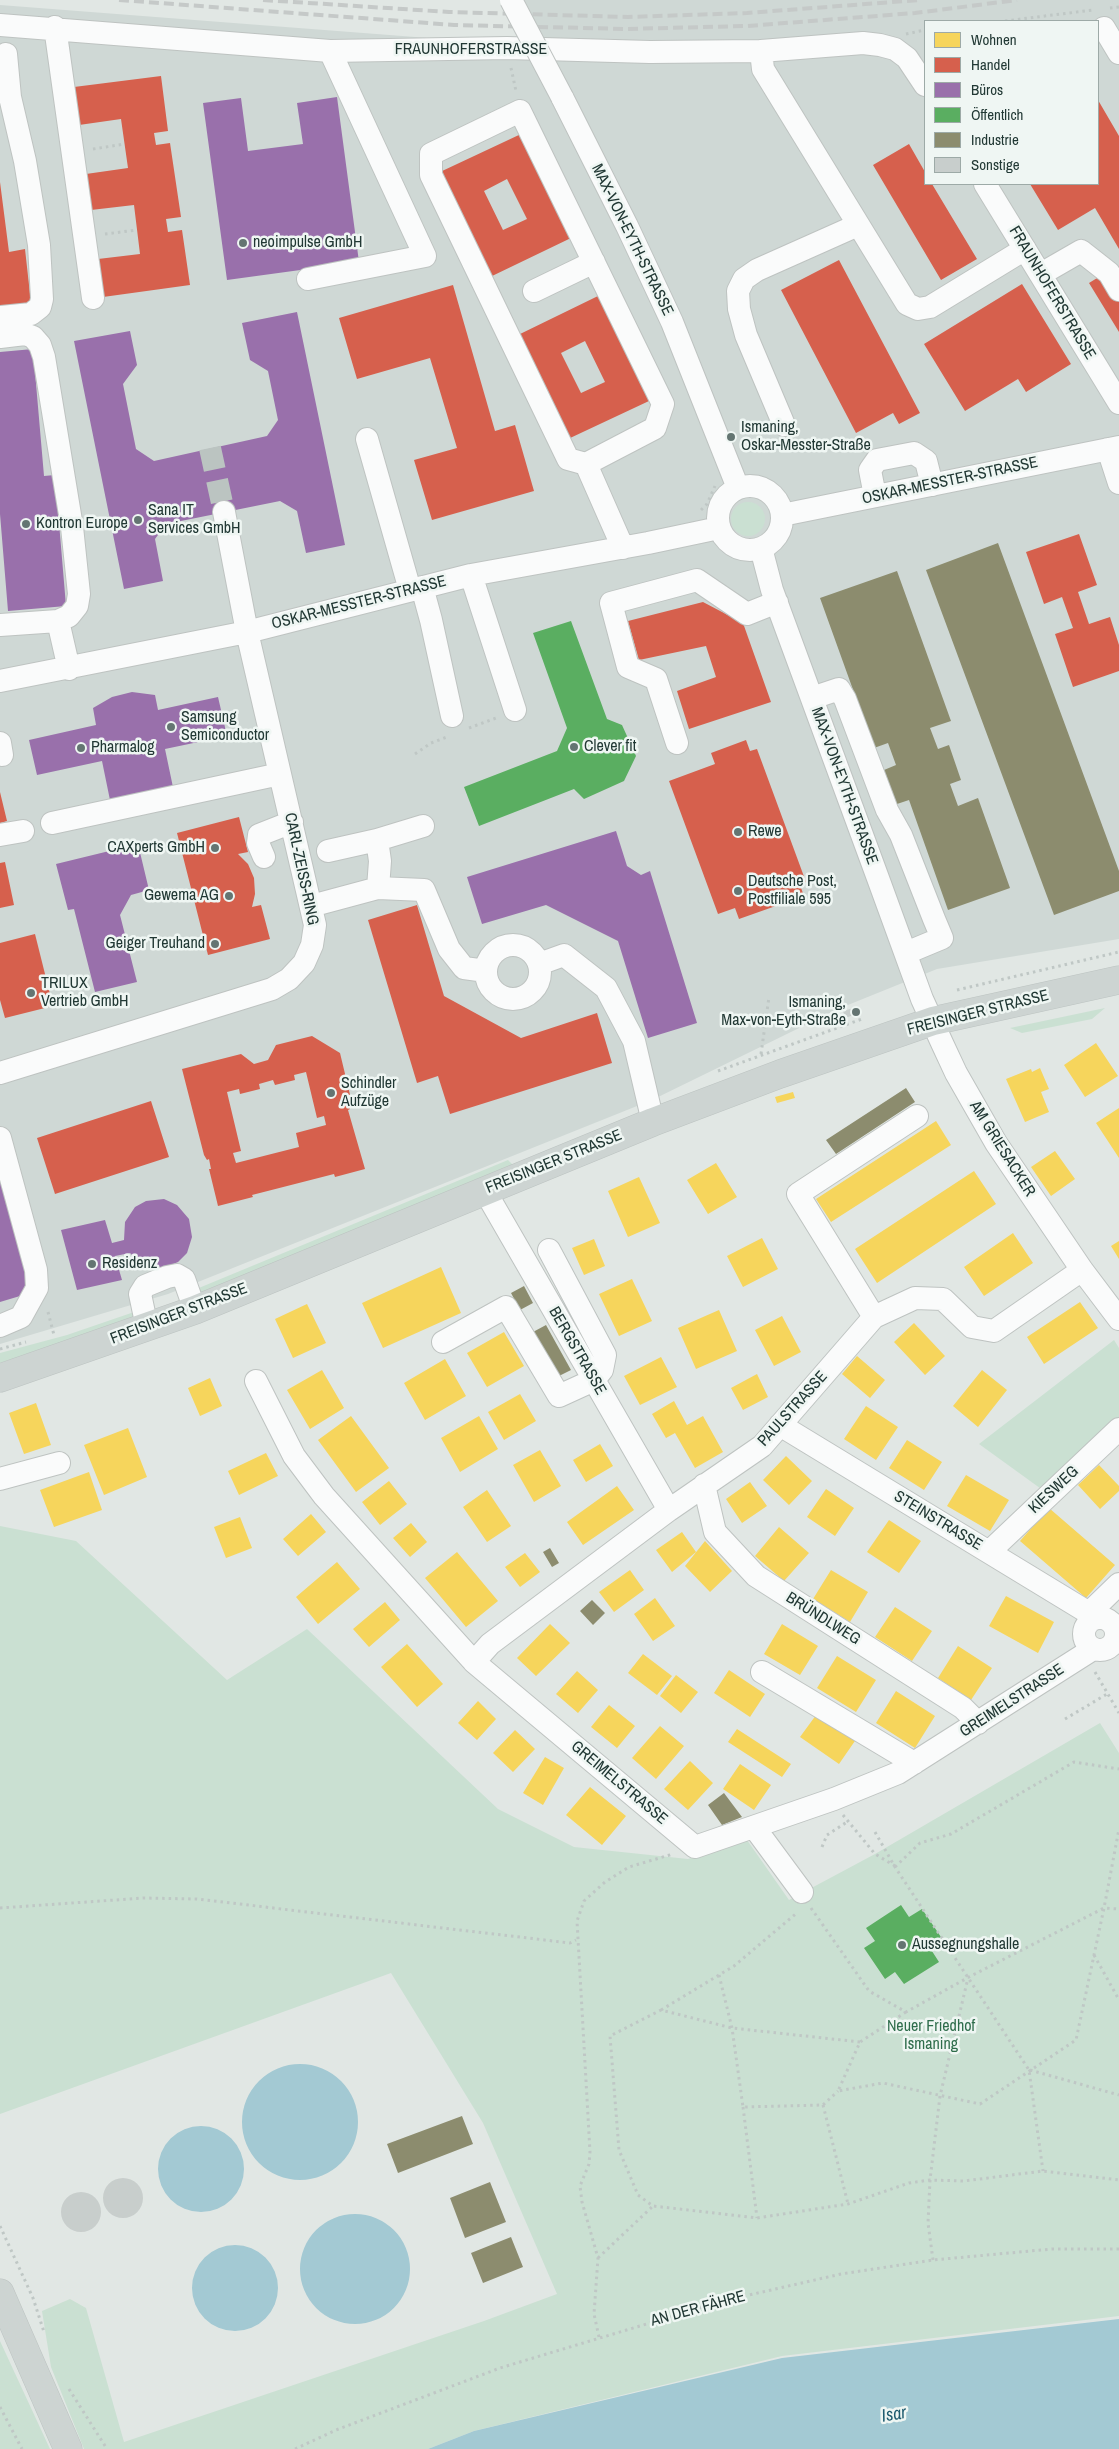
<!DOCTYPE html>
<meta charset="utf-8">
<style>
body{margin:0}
#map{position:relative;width:1119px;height:2449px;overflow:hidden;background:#e1e7e4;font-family:"Archivo Narrow",sans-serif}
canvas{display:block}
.legend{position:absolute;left:924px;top:20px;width:175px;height:165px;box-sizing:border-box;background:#eff6f3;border:1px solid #9daaa7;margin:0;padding:6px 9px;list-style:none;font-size:15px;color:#213834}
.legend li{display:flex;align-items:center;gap:10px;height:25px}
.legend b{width:25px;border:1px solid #9daaa7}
</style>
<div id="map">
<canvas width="1119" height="2449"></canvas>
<ul class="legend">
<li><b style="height:14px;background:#f6d55c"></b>Wohnen</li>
<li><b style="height:14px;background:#d6604d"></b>Handel</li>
<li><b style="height:14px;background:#9970ab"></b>Büros</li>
<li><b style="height:14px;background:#5aae61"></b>Öffentlich</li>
<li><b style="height:14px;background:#8c8c6e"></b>Industrie</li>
<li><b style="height:14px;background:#c8cecc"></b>Sonstige</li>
</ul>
</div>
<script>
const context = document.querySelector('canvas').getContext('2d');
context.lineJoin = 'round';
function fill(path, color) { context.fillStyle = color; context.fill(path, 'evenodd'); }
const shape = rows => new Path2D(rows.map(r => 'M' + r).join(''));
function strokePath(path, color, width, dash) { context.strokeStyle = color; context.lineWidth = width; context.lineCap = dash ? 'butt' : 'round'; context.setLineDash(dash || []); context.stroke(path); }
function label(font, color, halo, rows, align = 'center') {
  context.font = font + ' "Archivo Narrow",sans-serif'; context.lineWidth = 5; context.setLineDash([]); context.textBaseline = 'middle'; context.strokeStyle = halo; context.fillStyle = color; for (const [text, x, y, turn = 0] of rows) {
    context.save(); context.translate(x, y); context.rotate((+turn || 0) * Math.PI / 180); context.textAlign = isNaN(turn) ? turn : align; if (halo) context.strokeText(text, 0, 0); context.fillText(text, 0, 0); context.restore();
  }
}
fill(shape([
 [521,0,1119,0,1119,939,937,969,838,1009,652,1100,168,1294,0,1344,0,5,545,47],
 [925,21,1098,21,1098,184,925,184]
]), '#cfd8d5');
fill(shape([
 '731 519a17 17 0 1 1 34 0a17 17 0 1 1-34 0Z',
 [1105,1008,1092,1019,1022,1033,1010,1028],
 [508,1160,514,1166,200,1296,194,1290],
 [137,1311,136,1320,0,1363,0,1353,67,1335],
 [1114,1340,1119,1348,1119,1418,1044,1491,979,1444],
 [0,1526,76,1541,227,1680,307,1629,498,1809,574,1847,688,1859,747,1840,789,1900,875,1854,1100,1723,1119,1753,1119,2316,782,2356,474,2431,428,2449,84,2449,51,2367,42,2311,70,2299,86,2308,124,2442,484,2321,557,2294,483,2123,391,1973,0,2114],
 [0,2341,50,2449,0,2449]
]), '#cae0d2');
fill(shape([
 '242 2122a58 58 0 1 1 116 0a58 58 0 1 1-116 0Z',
 '158 2169a43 43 0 1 1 86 0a43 43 0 1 1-86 0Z',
 '300 2269a55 55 0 1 1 110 0a55 55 0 1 1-110 0Z',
 '192 2288a43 43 0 1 1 86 0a43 43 0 1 1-86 0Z',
 [1119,2319,1119,2449,428,2449,474,2431,782,2358]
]), '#a3c9d3');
fill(shape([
 [1096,1043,1118,1076,1085,1097,1064,1065],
 [1040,1068,1049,1089,1041,1092,1049,1112,1025,1122,1006,1079,1031,1069,1032,1072],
 [793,1092,795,1098,777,1103,775,1097],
 [1119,1108,1119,1158,1096,1123],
 [936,1121,951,1145,831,1222,816,1199],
 [1055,1151,1075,1179,1051,1196,1031,1167],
 [716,1163,737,1197,708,1214,687,1180],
 [974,1171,996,1204,877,1283,855,1249],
 [639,1177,660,1223,628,1237,608,1191],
 [1013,1233,1033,1263,984,1296,964,1267],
 [762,1238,778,1269,743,1287,727,1256],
 [594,1239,605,1266,584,1275,572,1248],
 [1119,1241,1119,1259,1111,1246],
 [441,1267,461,1313,383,1348,362,1303],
 [632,1279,652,1321,619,1336,599,1294],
 [1080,1302,1098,1328,1044,1364,1027,1337],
 [307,1304,326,1343,293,1358,275,1319],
 [719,1310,737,1351,696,1369,678,1328],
 [782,1316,801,1352,774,1366,755,1330],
 [914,1323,945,1356,925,1375,894,1342],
 [504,1332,524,1366,487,1387,467,1353],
 [857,1356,885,1380,870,1398,842,1374],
 [661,1357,677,1387,640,1405,624,1376],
 [445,1359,466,1396,425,1420,404,1383],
 [322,1370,344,1408,310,1429,287,1390],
 [982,1370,1007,1390,978,1427,953,1406],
 [757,1374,768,1397,743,1410,731,1388],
 [210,1378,222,1406,200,1416,188,1388],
 [520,1394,536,1421,504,1440,488,1412],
 [674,1401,687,1425,703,1416,723,1452,695,1468,675,1433,666,1438,652,1414],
 [36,1403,51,1445,24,1454,9,1413],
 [866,1406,898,1427,876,1460,844,1439],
 [351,1416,389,1468,356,1492,318,1440],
 [479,1416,498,1449,460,1472,441,1438],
 [128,1428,147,1477,104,1495,84,1445],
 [907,1440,942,1462,924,1490,889,1468],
 [600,1444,613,1466,586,1482,573,1460],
 [540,1450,561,1486,534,1502,513,1465],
 [266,1453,278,1476,239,1495,228,1471],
 [786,1456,812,1481,789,1505,763,1480],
 [1099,1465,1119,1486,1119,1491,1100,1509,1078,1485],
 [89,1472,102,1510,54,1527,40,1490],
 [966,1475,1009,1500,990,1531,947,1506],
 [389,1481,407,1504,380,1525,362,1502],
 [750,1482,767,1506,742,1523,726,1499],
 [617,1486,634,1510,583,1545,567,1522],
 [826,1489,854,1508,835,1536,807,1517],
 [487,1490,511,1526,487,1542,463,1507],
 [1049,1508,1115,1565,1086,1598,1020,1541],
 [311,1514,326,1532,298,1556,283,1539],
 [240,1517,252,1548,226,1558,214,1527],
 [889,1520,921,1541,899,1573,867,1552],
 [411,1523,427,1542,410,1557,393,1538],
 [779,1527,809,1553,784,1581,755,1556],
 [682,1532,696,1552,672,1572,656,1550],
 [705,1541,732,1571,710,1592,685,1566],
 [457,1552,498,1601,466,1627,425,1578],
 [525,1553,540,1572,520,1587,505,1567],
 [337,1562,360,1589,318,1624,296,1597],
 [630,1570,644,1590,614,1612,599,1592],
 [831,1570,868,1592,850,1622,813,1599],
 [1006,1596,1054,1622,1038,1653,989,1626],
 [655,1598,675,1626,653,1641,634,1614],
 [385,1602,400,1620,369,1647,353,1629],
 [895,1607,932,1631,912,1661,875,1637],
 [550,1624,570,1643,536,1676,517,1658],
 [782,1624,818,1646,800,1675,764,1654],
 [407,1644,443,1684,417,1707,381,1667],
 [958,1646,992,1668,971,1700,938,1678],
 [643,1654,672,1676,657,1695,628,1673],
 [837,1656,876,1680,856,1712,817,1688],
 [729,1670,765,1694,750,1717,714,1693],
 [577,1671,598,1690,578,1713,556,1694],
 [676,1675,698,1692,681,1713,660,1696],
 [896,1691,935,1716,915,1748,876,1723],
 [478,1701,496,1719,477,1740,458,1723],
 [609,1705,635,1726,617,1748,591,1727],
 [819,1711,857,1738,839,1764,800,1737],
 [660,1726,684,1746,656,1779,632,1758],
 [737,1729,791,1764,782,1777,728,1742],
 [515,1730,535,1749,513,1772,493,1753],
 [545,1757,564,1768,543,1805,523,1793],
 [690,1761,713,1783,688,1810,664,1789],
 [740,1764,771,1785,754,1810,723,1789],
 [590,1787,626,1816,602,1845,566,1815]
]), '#f6d55c');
fill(shape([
 [161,76,168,131,154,133,156,145,170,143,181,217,166,219,168,232,182,230,190,285,103,297,98,259,140,254,134,205,91,210,86,174,128,168,121,119,79,125,74,87],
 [1098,100,1119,136,1119,249,1095,208,1058,230,1030,184,1098,184],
 [521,134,571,238,490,277,440,172],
 [507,179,527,219,503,230,484,191],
 [909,144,925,172,925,184,932,184,977,259,941,280,873,165],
 [0,182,9,252,25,249,31,303,0,306],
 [839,260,920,413,899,424,893,413,856,433,781,290],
 [1102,275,1119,302,1119,332,1089,283],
 [1022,284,1071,364,1026,392,1018,379,965,411,924,344],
 [453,285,495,431,515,425,534,491,432,520,414,460,457,448,430,358,357,379,339,318],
 [598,296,649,401,568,439,518,335],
 [585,341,605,382,581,393,561,353],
 [1079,534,1097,585,1078,592,1089,624,1110,617,1119,645,1119,671,1073,687,1055,634,1073,628,1062,597,1044,604,1026,552],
 [703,602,743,623,771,702,689,729,677,691,716,677,706,646,639,660,628,621],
 [746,740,750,751,757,749,806,882,800,885,804,896,739,919,735,908,718,914,669,781,715,764,711,753],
 [0,792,7,821,0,823],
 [239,817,248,852,238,854,248,864,254,878,255,894,252,907,261,905,270,939,208,955,177,833],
 [5,862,14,905,0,908,0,863],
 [417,905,444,996,521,1038,597,1013,612,1063,450,1114,438,1076,417,1083,368,920],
 [35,934,53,1006,5,1018,0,1000,0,943],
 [312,1036,340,1053,352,1103,349,1104,350,1109,348,1110,365,1169,335,1177,334,1174,252,1195,253,1197,218,1206,209,1169,211,1169,209,1159,207,1160,204,1155,182,1069,241,1054,254,1064,268,1060,276,1045],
 [306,1072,317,1118,324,1116,326,1125,296,1133,299,1147,236,1163,233,1153,241,1151,227,1092,239,1089,240,1094,260,1089,259,1084,273,1080,275,1085,295,1080,294,1075],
 [151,1101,169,1157,55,1194,37,1138]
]), '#d6604d');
fill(shape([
 [337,97,359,262,227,280,203,103,241,98,248,151,303,144,297,103],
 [297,312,345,545,306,553,297,511,280,501,166,524,155,539,163,581,124,589,74,341,130,331,137,365,123,384,136,449,154,461,267,436,278,420,268,371,250,360,242,323],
 [33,349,44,476,55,475,66,606,8,611,0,514,0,352],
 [132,692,155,695,158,710,218,697,227,736,165,749,174,792,111,805,102,761,37,775,29,740,96,725,93,708,112,697],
 [616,831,627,866,641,875,650,871,697,1023,648,1038,618,941,546,905,482,924,467,877],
 [138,844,149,890,131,895,120,915,137,982,95,992,74,909,68,910,56,864],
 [0,1169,29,1278,20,1296,0,1302],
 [164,1199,177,1205,189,1219,192,1237,187,1253,178,1262,166,1267,152,1267,140,1263,130,1253,115,1256,122,1280,77,1290,61,1230,105,1220,112,1243,124,1240,125,1222,135,1207,146,1201]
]), '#9970ab');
fill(shape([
 [571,621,607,719,622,725,636,756,624,781,584,799,574,789,479,826,464,787,557,751,567,728,533,633],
 [901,1905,909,1917,922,1909,943,1940,930,1948,939,1962,904,1984,895,1972,885,1979,864,1948,875,1941,866,1928]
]), '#5aae61');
fill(shape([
 [998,543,1119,871,1119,891,1054,915,926,570],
 [897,571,951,721,930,728,938,749,949,745,961,780,950,784,958,806,978,798,1010,888,948,910,909,800,897,804,884,770,896,765,888,743,874,748,820,598],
 [906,1088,915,1102,836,1154,826,1140],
 [524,1286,533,1303,520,1310,511,1293],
 [546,1325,571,1370,557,1377,533,1332],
 [550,1548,559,1563,552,1567,543,1552],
 [592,1600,605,1613,593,1625,580,1611],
 [724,1793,742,1817,722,1825,708,1805],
 [462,2116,473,2144,398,2173,387,2144],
 [490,2182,506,2222,465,2238,450,2198],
 [511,2237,523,2267,483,2283,471,2253]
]), '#8c8c6e');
fill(shape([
 [858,1007,860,1013,845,1018,843,1011],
 '103 2198a20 20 0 1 1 40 0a20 20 0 1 1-40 0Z',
 '61 2212a20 20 0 1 1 40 0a20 20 0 1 1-40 0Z'
]), '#c8cecc');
strokePath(shape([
 [210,448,224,512]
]), '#bbc4c1', 22, [22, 11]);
const minor = shape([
 [0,25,330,51,507,48,650,52,761,51,863,43,880,45,895,49,907,58,925,85],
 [55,27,93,298],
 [1104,28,1119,53],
 [761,51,763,69,907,304,918,309,930,307,1025,249],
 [562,97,627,226,672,322,738,488],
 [520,111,663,404,655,428,586,464,568,459,431,175,431,154,520,111],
 [985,184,1119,403],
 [1041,274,1081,251,1109,273,1119,290],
 [308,279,425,256,330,51],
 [534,291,594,262],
 [0,317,31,314,40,307,42,299,39,245,25,161,10,97,6,54],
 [0,337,25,334,33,337,40,345,44,357,72,527,79,594,77,606,69,616,58,621],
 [784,425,746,335,739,309,738,291,744,279,757,270,858,225],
 [367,439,410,590],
 [1108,449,1119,483],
 [586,464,623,548],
 '718 518a32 32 0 1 1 64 0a32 32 0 1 1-64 0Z',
 [875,496,870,470,877,460,914,453,926,461,932,485],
 [782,515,1119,447],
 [761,548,772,590,879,881,922,999,942,1043,956,1073,996,1143,1082,1270,1119,1319],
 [471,575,515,710],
 [422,587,431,620,452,716],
 [0,625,58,621,69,669],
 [0,681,247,632,471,575,648,543,719,528],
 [812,698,839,689,845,699,887,810,901,835,934,919,942,938,906,953],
 [0,743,2,755],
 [677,743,656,679,628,667,611,603,697,580,747,614,777,602],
 [52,823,280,774],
 [0,835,23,831],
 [377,840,423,826],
 [328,851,377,840,380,861,378,888],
 [264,857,258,843,259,835,292,822],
 [311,906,378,888,424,890,449,949,464,968,486,971],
 '486 972a27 27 0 1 1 54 0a27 27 0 1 1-54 0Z',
 [539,964,564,955,606,988,634,1041,653,1122],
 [0,1073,272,989,289,979,304,963,312,945,315,925,247,632,224,512],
 [0,1138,36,1270,37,1288,21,1317,0,1326],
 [485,1191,669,1510],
 [874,1317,915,1298,943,1299,972,1327,994,1331,1082,1270],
 [147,1327,140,1294,145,1286,167,1277,177,1275,184,1279,195,1310],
 [443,1342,506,1307,559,1396,594,1380,602,1370,605,1355,549,1250],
 [256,1381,294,1456,324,1496,474,1662,695,1847,834,1799,898,1773,1093,1649],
 [780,1425,1089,1613,1094,1619],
 [0,1479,59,1463],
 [704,1485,715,1532,756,1576,963,1708,978,1723],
 [989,1552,1119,1429],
 [1089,1613,1119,1584],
 '1084 1634a16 16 0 1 1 32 0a16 16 0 1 1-32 0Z',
 [474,1662,490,1644,669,1510,762,1446,874,1317,798,1194,917,1116],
 [762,1672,914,1763],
 [754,1827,802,1892]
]);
const major = shape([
 [0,1378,195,1310,653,1122,780,1074,933,1021,1119,980],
 [0,2293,68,2449]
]);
strokePath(minor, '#bec3c1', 24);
strokePath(major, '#bcc3c1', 29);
strokePath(shape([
 [1110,8,1119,7],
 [1005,21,1093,10],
 [906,34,925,30],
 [511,68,516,91],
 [93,149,125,144],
 [105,234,137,230],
 [701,510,707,504,715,486],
 [469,728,496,718],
 [415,754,431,743,447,737],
 [957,990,1119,952],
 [761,1054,769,997],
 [718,1071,862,1019],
 [48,1312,54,1335],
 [0,1349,26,1342],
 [1095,1672,1119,1713],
 [1065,1719,1107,1694],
 [843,1815,875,1854,895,1866],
 [875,1832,895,1867,1029,2070,1043,2171],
 [822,1847,827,1835,847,1822],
 [895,1867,920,1843,951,1834,1074,1762,1119,1769],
 [0,1908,144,1898,197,1899,570,1943,576,1940],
 [811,1908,869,1991,906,2012,969,1977,1104,1908,1119,1829],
 [1094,1955,1118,1998],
 [719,1975,732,2028,743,2107,823,2105,838,2091],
 [661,2010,734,1966,798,1912],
 [906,2012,860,2042,838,2091,883,2083,980,2104,1076,2040,1104,1908,1119,1909],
 [860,2042,732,2028,661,2010,610,2036,619,2150,638,2195,653,2206,757,2218,848,2204,909,2183,930,2180,964,2181,1043,2171,1119,2180],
 [1030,2070,1119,2095],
 [823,2105,848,2204],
 [743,2107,757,2218],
 [0,2226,33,2298,44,2332],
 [598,2258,653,2206],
 [933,2260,928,2223,930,2180,940,2096,968,1978],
 [599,2337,594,2314,598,2258,582,2202,580,2186,589,2164,590,2152,577,1921,584,1901,605,1882,629,1867,673,1854],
 [69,2389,107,2449],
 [0,2407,22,2449],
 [295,2449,336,2430,500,2368,723,2301,841,2274,933,2260,1052,2249,1119,2249]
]), '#bfc7c5', 3, [2.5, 4]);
strokePath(minor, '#fafbfb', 22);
strokePath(major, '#cdd4d2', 28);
strokePath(shape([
 [119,0,454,25,628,29,747,26,915,13,1017,0],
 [263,0,449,12,628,17,747,13,920,0]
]), '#c5c9c8', 4, [10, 5]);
const minorBridge = shape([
 [511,0,562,97]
]);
strokePath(minorBridge, '#bec3c1', 24, []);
strokePath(minorBridge, '#fafbfb', 22);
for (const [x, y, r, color] of [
 [243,243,5,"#647572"],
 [731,437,5,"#647572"],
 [138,520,5,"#647572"],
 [26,524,5,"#647572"],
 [171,727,5,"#647572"],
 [574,747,5,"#647572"],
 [81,748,5,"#647572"],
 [738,832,5,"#647572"],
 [215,848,5,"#647572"],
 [738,891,5,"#647572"],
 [229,896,5,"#647572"],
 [215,944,5,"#647572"],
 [31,993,5,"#647572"],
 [856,1012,5,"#647572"],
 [331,1093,5,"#647572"],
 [92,1264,5,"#647572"],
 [902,1945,5,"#647572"]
]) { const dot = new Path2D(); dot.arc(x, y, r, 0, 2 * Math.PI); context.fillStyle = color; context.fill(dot); strokePath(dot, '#eff6f3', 2); }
label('16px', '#213834', '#eff6f3', [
 ["FRAUNHOFERSTRASSE",471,50],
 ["MAX-VON-EYTH-STRASSE",632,240,64],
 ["FRAUNHOFERSTRASSE",1052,293,59],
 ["OSKAR-MESSTER-STRASSE",950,481,-12],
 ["OSKAR-MESSTER-STRASSE",359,603,-14],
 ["MAX-VON-EYTH-STRASSE",844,786,70],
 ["CARL-ZEISS-RING",301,869,78],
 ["FREISINGER STRASSE",978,1013,-14],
 ["AM GRIESACKER",1002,1149,58],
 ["FREISINGER STRASSE",554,1162,-22],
 ["FREISINGER STRASSE",179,1314,-21],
 ["BERGSTRASSE",577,1351,60],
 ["PAULSTRASSE",793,1409,-48],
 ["KIESWEG",1054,1490,-43],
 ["STEINSTRASSE",938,1521,31],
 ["BRÜNDLWEG",823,1619,32],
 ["GREIMELSTRASSE",1012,1701,-33],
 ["GREIMELSTRASSE",619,1783,40],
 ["AN DER FÄHRE",698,2309,-15]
]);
label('16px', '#213834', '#eff6f3', [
 ["neoimpulse GmbH",253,243],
 ["Ismaning,",741,428],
 ["Oskar-Messter-Straße",741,446],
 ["Sana IT",148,511],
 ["Services GmbH",148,529],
 ["Kontron Europe",36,524],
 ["Samsung",181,718],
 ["Semiconductor",181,736],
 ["Clever fit",584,747],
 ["Pharmalog",91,748],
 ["Rewe",748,832],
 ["CAXperts GmbH",205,848,"right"],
 ["Deutsche Post,",748,882],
 ["Postfiliale 595",748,900],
 ["Gewema AG",219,896,"right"],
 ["Geiger Treuhand",205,944,"right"],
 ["TRILUX",41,984],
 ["Vertrieb GmbH",41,1002],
 ["Ismaning,",846,1003,"right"],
 ["Max-von-Eyth-Straße",846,1021,"right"],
 ["Schindler",341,1084],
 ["Aufzüge",341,1102],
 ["Residenz",102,1264],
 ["Aussegnungshalle",912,1945]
], 'left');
label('16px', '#2e6d4b', '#eff6f3', [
 ["Neuer Friedhof",931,2027],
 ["Ismaning",931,2045]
]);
label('italic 18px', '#1f5c70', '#eff6f3', [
 ["Isar",894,2415,-9]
]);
</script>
